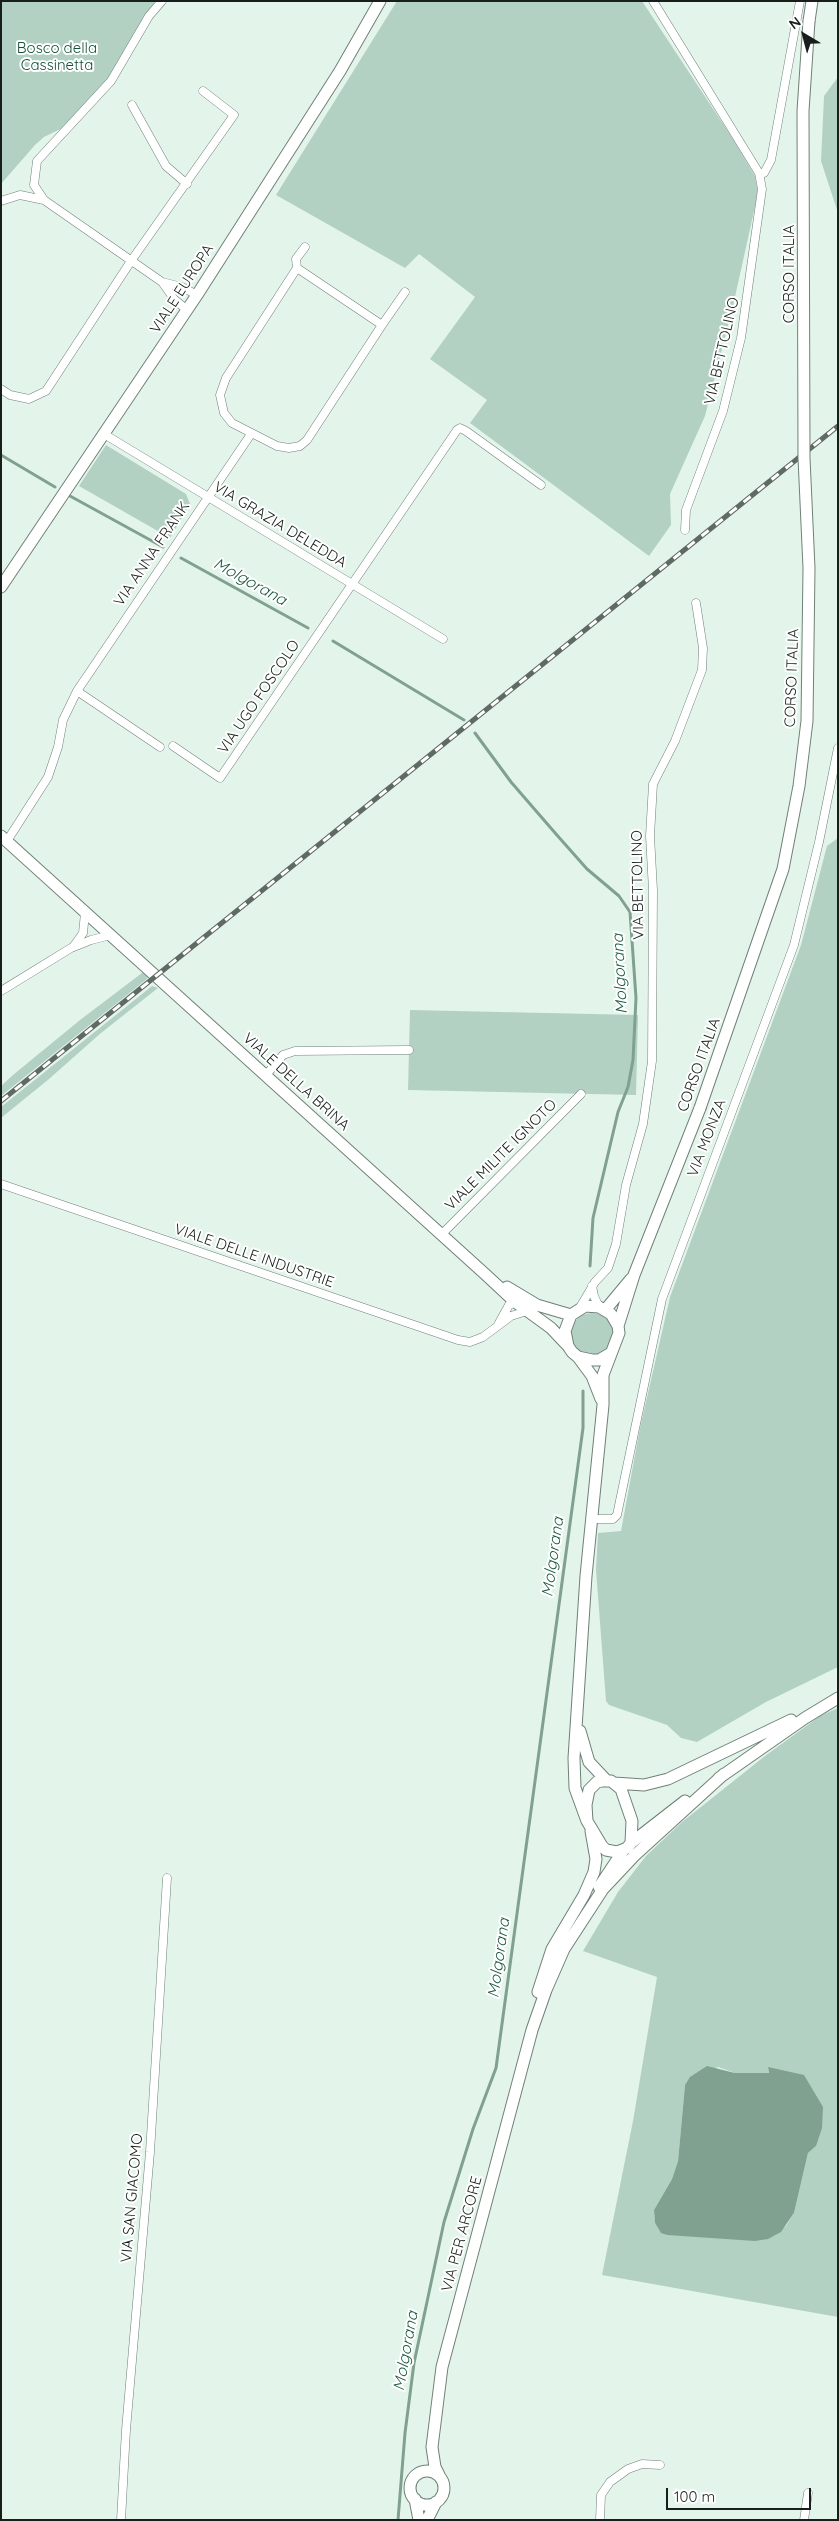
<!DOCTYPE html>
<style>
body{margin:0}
#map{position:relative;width:839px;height:2521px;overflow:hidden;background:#e3f5eb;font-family:Quicksand,sans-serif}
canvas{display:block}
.frame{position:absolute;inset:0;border:2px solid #171e1b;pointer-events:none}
.north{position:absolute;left:779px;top:10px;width:50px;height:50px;-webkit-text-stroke:4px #fff;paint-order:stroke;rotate:323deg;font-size:14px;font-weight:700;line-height:20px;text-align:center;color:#171e1b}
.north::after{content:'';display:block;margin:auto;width:18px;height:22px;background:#171e1b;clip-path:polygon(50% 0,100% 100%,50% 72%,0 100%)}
.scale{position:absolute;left:666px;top:2488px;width:145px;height:22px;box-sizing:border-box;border:2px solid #171e1b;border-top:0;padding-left:6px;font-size:15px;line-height:18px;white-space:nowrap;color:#171e1b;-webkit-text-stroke:4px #fff;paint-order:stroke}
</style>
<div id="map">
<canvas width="839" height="2521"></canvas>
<div class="frame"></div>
<div class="north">N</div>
<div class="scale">100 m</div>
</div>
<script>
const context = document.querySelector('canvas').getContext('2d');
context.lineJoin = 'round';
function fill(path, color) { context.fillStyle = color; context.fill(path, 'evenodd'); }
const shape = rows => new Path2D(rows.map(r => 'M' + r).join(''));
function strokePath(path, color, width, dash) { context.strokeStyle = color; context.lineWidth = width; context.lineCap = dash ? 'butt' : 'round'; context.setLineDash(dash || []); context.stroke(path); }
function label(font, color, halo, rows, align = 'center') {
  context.font = font + ' Quicksand,sans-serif'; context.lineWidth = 4; context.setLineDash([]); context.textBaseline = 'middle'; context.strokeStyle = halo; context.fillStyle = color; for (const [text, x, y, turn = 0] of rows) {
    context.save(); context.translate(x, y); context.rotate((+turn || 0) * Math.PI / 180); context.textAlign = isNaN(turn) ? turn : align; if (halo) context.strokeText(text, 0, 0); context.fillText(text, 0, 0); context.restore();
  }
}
fill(shape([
 [1,1,156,1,111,81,75,122,44,137,35,145,1,184],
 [397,1,642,1,733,139,755,176,758,193,733,306,705,416,670,494,671,525,649,556,470,423,487,400,430,359,475,297,419,254,405,268,276,195],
 [838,77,838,213,821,161,824,96],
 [106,445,186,494,190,504,170,538,79,486],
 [838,838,838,1667,766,1702,697,1742,681,1738,667,1725,609,1705,606,1701,596,1570,598,1533,621,1531,640,1428,670,1297,801,945,827,846],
 [142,973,148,975,147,979,1,1096,1,1086,13,1075,80,1020],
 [152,986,158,988,101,1033,49,1079,1,1118,1,1107],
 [410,1010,638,1015,636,1095,408,1090],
 '571 1334a21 21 0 1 1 42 0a21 21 0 1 1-42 0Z',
 [838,1708,838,2317,602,2275,633,2121,657,1977,583,1951,618,1892,646,1856,682,1822,765,1756,820,1716],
 [718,2067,735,2073,769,2074,768,2067,816,2146,808,2153,794,2213,786,2226,774,2236,667,2235,661,2232,655,2223,654,2210,672,2179,678,2161,685,2085]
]), '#b3d1c2');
fill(shape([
 [707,2066,735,2073,769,2073,768,2067,804,2075,823,2107,822,2128,816,2146,808,2153,794,2213,781,2232,768,2239,755,2241,667,2235,661,2233,655,2223,654,2210,672,2179,678,2161,685,2085,690,2077]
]), '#80a090');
strokePath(shape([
 [1,455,55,487],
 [70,496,163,547],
 [181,558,308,628],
 [333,641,464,720],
 [475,733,511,782,556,834,587,869,619,896,630,912,636,998,633,1060,628,1087,618,1112,593,1218,590,1266],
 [398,2520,405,2433,414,2363,444,2222,473,2129,496,2068,583,1428,583,1391]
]), '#80a090', 3);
const street = shape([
 [653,1,759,173,762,189,741,338,723,411,686,510,685,530],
 [132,105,166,166,187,184],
 [759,173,764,173,771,160,800,1],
 [44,200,34,185,37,161,111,81,149,16,162,1],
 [1,201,20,195,44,200,162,282,182,287,197,295],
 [297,268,382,325,307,440,300,446,289,448,277,446,232,423,224,413,220,395,226,378,297,268],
 [297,268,296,259,305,247],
 [162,282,174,299,187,310],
 [382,325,405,292],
 [1,389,10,395,29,399,46,391,131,261,234,115,203,91],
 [104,434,443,639],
 [77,691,160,747],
 [173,746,220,778,457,430,460,428,466,431,541,485],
 [7,841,48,777,58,747,63,720,77,691,251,434],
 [73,947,83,933,85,913],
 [1,991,71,948,91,940,111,935],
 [266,1075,283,1055,295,1051,409,1050],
 [1,1184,458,1340,470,1342,483,1337,511,1316,527,1311],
 [441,1235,581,1094],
 [592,1286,594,1296,599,1307],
 [579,1309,595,1282,608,1268,616,1244,626,1185,643,1124,652,1061,653,890,650,836,653,784,675,741,702,670,703,648,696,603],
 [499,1323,509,1305,518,1301],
 [592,1519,613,1519,617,1515,662,1299,794,945,819,842,838,748],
 [121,2520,126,2430,150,2152,167,1878],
 [600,2520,601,2495,610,2482,628,2469,642,2464,660,2465],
 [804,2520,808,2493]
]);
const secondary = shape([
 [809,21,812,1],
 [1,587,197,295,340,71,380,1],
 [1,836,485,1274,514,1301,551,1328,568,1346],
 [507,1287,537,1305,571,1315],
 [606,1309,631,1279],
 [618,1326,634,1275,700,1108],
 [578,1357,592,1376,601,1399],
 [580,1731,589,1762,606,1780],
 [719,1778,805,1718,838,1698],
 [602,1781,611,1781,621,1789,632,1821,631,1843,627,1848,617,1852,606,1850,602,1846,587,1821,586,1805,589,1790,597,1782,602,1781],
 [614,1783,644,1785,668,1779,791,1720],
 [587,1821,575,1788,574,1758,586,1576,603,1405,603,1375,619,1333,618,1326,611,1314,599,1307,585,1306,571,1315,565,1331,568,1346,572,1352,578,1357,592,1360,599,1360,611,1353],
 [631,1843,685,1801],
 [599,1887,623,1851],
 [538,1992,552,1949,584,1895,594,1872,596,1859,591,1831],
 '410 2488a17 17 0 1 1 34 0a17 17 0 1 1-34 0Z',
 [439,2475,435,2467,432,2447,442,2367,532,2030,546,1990,564,1949,603,1889,634,1856,724,1774],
 [415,2499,419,2520],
 [427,2520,436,2502]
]);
strokePath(street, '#708078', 9);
strokePath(secondary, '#708078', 13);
strokePath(street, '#fff', 8);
strokePath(secondary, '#fff', 11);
const rail = shape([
 [1,1101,838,426]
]);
strokePath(rail, '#606a65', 5);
strokePath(rail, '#fff', 3, [9]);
const secondaryBridge = shape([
 [700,1108,783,869,799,786,807,721,809,568,804,458,803,111,809,21]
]);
strokePath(secondaryBridge, '#708078', 13, []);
strokePath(secondaryBridge, '#fff', 11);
label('15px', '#134f39', '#fff', [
 ["Bosco della",57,48],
 ["Cassinetta",57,65]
]);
label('15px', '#171e1b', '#fff', [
 ["CORSO ITALIA",789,274,-90],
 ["VIALE EUROPA",182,289,-57],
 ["VIA BETTOLINO",722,351,-77],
 ["VIA GRAZIA DELEDDA",280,525,31],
 ["VIA ANNA FRANK",152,554,-56],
 ["CORSO ITALIA",792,678,-88],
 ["VIA UGO FOSCOLO",259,697,-56],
 ["VIA BETTOLINO",638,885,-91],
 ["CORSO ITALIA",699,1065,-70],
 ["VIALE DELLA BRINA",296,1082,42],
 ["VIA MONZA",707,1138,-69],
 ["VIALE MILITE IGNOTO",501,1155,-45],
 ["VIALE DELLE INDUSTRIE",254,1256,19],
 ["VIA SAN GIACOMO",132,2198,-85],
 ["VIA PER ARCORE",462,2234,-75]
]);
label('italic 16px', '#1d5841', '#fff', [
 ["Molgorana",250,582,29],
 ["Molgorana",620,974,-93],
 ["Molgorana",553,1557,-82],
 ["Molgorana",499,1958,-82],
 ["Molgorana",406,2351,-80]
]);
</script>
